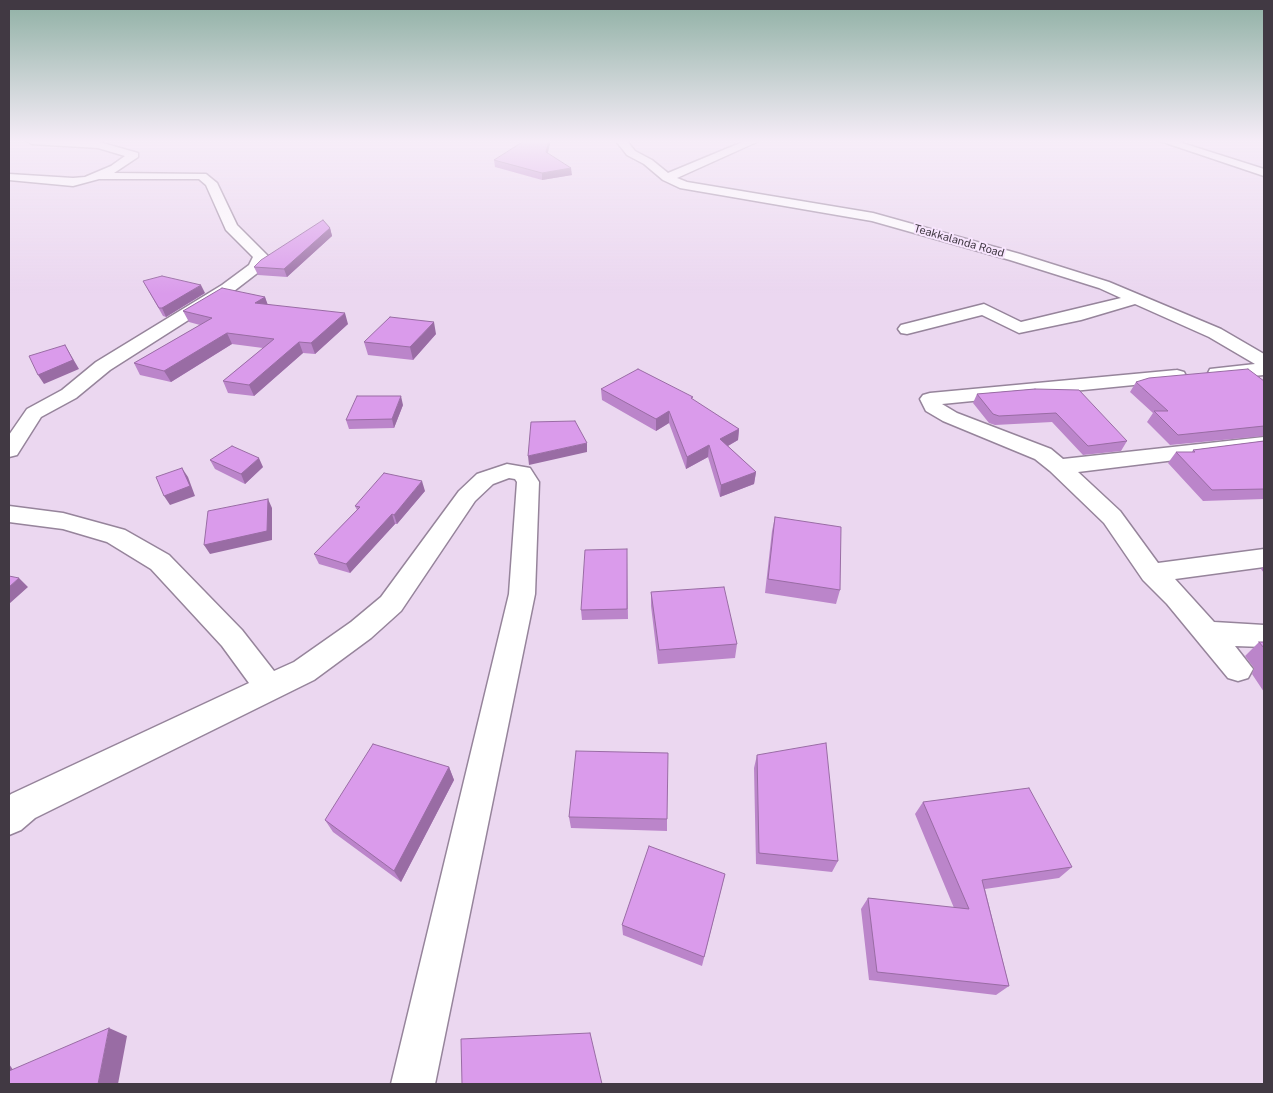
<!DOCTYPE html>
<style>
body{margin:0}
#map{position:relative;width:1273px;height:1093px;overflow:hidden;background:#ebd7f0;font-family:"Public Sans",sans-serif}
canvas{display:block}
.frame{position:absolute;inset:0;border:10px solid #413943;pointer-events:none}
</style>
<div id="map">
<canvas width="1273" height="1093"></canvas>
<div class="frame"></div>
</div>
<script>
const context = document.querySelector('canvas').getContext('2d');
context.lineJoin = 'round';
const shape = rows => new Path2D(rows.map(r => 'M' + r).join(''));
function strokePath(path, color, width, dash) { context.strokeStyle = color; context.lineWidth = width; context.lineCap = dash ? 'butt' : 'round'; context.setLineDash(dash || []); context.stroke(path); }
function fill(path, color) { context.fillStyle = color; context.fill(path, 'evenodd'); }
function label(font, color, halo, rows, align = 'center') {
  context.font = font + ' "Public Sans",sans-serif'; context.lineWidth = 4; context.setLineDash([]); context.textBaseline = 'middle'; context.strokeStyle = halo; context.fillStyle = color; for (const [text, x, y, turn = 0] of rows) {
    context.save(); context.translate(x, y); context.rotate((+turn || 0) * Math.PI / 180); context.textAlign = isNaN(turn) ? turn : align; if (halo) context.strokeText(text, 0, 0); context.fillText(text, 0, 0); context.restore();
  }
}
const minor = shape([
 [27,141,99,142,138,153,138,157,114,173,206,174,217,183,237,225,268,256,260,271,234,291,110,370,76,398,41,417,17,455,9,457,9,435,27,409,62,390,96,362,222,285,249,265,253,257,226,230,206,185,199,179,99,179,73,186,9,180,9,174,73,178,85,177,111,166,125,156,98,148,32,144,27,141],
 [616,141,627,141,635,151,652,160,668,173,745,141,759,141,677,178,687,182,873,213,1020,254,1109,282,1221,329,1264,354,1264,375,1217,379,1210,377,1208,373,1210,369,1255,364,1209,337,1135,304,1081,320,1019,333,982,315,907,334,901,333,898,329,901,325,984,304,1021,322,1121,298,1099,288,1010,260,872,221,680,188,663,180,644,164,627,155,616,141],
 [1160,141,1176,141,1264,169,1264,176,1160,141],
 [1177,370,1184,372,1186,376,1184,380,942,404,957,413,1051,449,1063,459,1264,437,1264,449,1078,472,1120,511,1158,563,1264,549,1264,567,1175,579,1214,622,1264,625,1264,647,1235,646,1253,669,1248,678,1238,681,1228,678,1167,604,1143,580,1104,523,1050,471,1035,459,943,421,926,411,920,399,923,395,930,393,1177,370],
 [507,464,530,468,539,482,535,594,435,1084,391,1084,509,594,517,482,515,479,509,478,493,484,475,501,401,611,371,638,314,680,35,818,21,830,9,835,9,796,11,794,249,683,222,646,151,569,107,542,63,529,9,522,9,506,63,513,125,530,169,555,242,630,274,671,294,662,351,622,381,597,459,491,477,474,507,464]
]);
strokePath(minor, '#96849b', 3);
fill(minor, '#fff');
fill(shape([
 [550,144,548,153,572,175,542,180,495,167,494,160],
 [330,228,332,236,287,277,258,275,254,267],
 [143,281,205,293,166,317,163,316],
 [265,297,267,304,348,324,315,354,303,353,254,396,228,393,223,381,263,348,232,344,171,382,140,375,134,363,200,325,189,322,183,311],
 [436,334,413,360,368,355,364,342],
 [1264,381,1264,436,1170,445,1147,422,1153,413,1130,392,1136,382],
 [601,389,693,400,739,429,738,440,728,446,756,472,754,484,720,497,708,457,686,469,669,423,656,431,602,400],
 [1035,389,1127,441,1121,451,1083,455,1052,422,995,425,989,423,973,403,977,394],
 [403,405,394,428,349,429,346,420],
 [1264,441,1264,499,1203,501,1168,463,1176,452,1192,452,1193,450],
 [210,460,263,467,245,484,215,469],
 [425,491,397,524,395,524,350,573,319,564,314,554,357,510,355,506],
 [775,517,840,590,836,604,765,593,772,531],
 [627,549,628,619,582,620,581,610],
 [1264,566,1264,573,1261,569],
 [651,592,737,644,735,658,658,664,651,606],
 [1259,642,1264,642,1264,692,1252,674,1254,668,1245,656],
 [757,755,838,861,832,872,756,864,754,768],
 [449,767,454,780,401,882,333,832,325,820],
 [923,802,1072,867,1059,878,985,889,1009,986,996,995,869,980,861,909,868,898,954,908,915,814],
 [569,817,667,819,667,831,571,828],
 [725,874,702,966,623,935,622,925]
]), '#bb85ca');
fill(shape([
 [549,141,550,141,550,144,546,158,546,152],
 [571,168,572,175,542,180,542,173],
 [330,228,332,236,287,277,284,269],
 [201,285,205,293,166,317,162,308],
 [265,297,269,308,255,303],
 [345,313,348,324,315,354,311,343],
 [434,322,436,334,413,360,410,347],
 [227,333,232,344,171,382,164,371],
 [299,342,303,353,254,396,249,385],
 [65,345,79,369,44,384,38,375],
 [401,396,403,405,394,428,392,419],
 [669,411,669,423,656,431,656,419],
 [739,429,738,440,719,451,720,439],
 [587,443,587,452,529,465,528,456],
 [709,445,708,457,686,469,687,457],
 [259,458,263,467,245,484,241,474],
 [182,468,188,477,195,496,170,505,164,496],
 [756,472,754,484,720,497,721,485],
 [422,481,425,491,397,524,394,515],
 [268,499,272,508,272,540,210,554,204,545],
 [392,514,395,524,350,573,346,564],
 [19,578,28,587,9,604,9,587],
 [449,767,454,780,401,882,394,871],
 [109,1028,127,1036,118,1084,98,1084],
 [9,1064,16,1074,9,1082]
]), '#996ca4');
const building = shape([
 [524,141,549,141,546,152,571,168,542,173,494,160,524,141],
 [323,220,330,228,284,269,254,267,261,260,323,220],
 [162,276,201,285,162,308,159,308,143,281,162,276],
 [222,288,265,297,255,303,345,313,311,343,299,342,249,385,223,381,274,339,227,333,164,371,134,363,212,318,183,311,222,288],
 [390,317,434,322,410,347,364,342,390,317],
 [65,345,73,360,38,375,29,356,65,345],
 [638,369,693,397,691,398,739,429,720,439,756,472,721,485,709,445,687,457,669,411,656,419,601,389,638,369],
 [1248,369,1264,381,1264,426,1178,435,1154,411,1168,411,1136,382,1149,378,1248,369],
 [1035,389,1079,390,1127,441,1088,446,1056,413,999,416,993,414,977,394,1035,389],
 [357,396,401,396,392,419,346,420,357,396],
 [575,421,587,443,528,456,531,422,575,421],
 [1264,441,1264,489,1212,490,1176,452,1195,452,1193,450,1264,441],
 [232,446,259,458,241,474,210,460,232,446],
 [182,468,190,486,164,496,156,477,182,468],
 [384,473,422,481,394,515,392,514,346,564,314,554,360,507,355,506,384,473],
 [268,499,267,531,204,545,208,511,268,499],
 [775,517,841,527,840,590,768,579,775,517],
 [627,549,627,609,581,610,585,550,627,549],
 [9,576,19,578,9,587,9,576],
 [724,587,737,644,659,650,651,592,724,587],
 [1259,642,1264,642,1264,648,1259,642],
 [826,743,838,861,759,853,757,755,826,743],
 [373,744,449,767,394,871,325,820,373,744],
 [576,751,668,753,667,819,569,817,576,751],
 [1029,788,1072,867,982,880,1009,986,877,972,868,898,969,909,923,802,1029,788],
 [649,846,725,874,704,957,622,925,649,846],
 [109,1028,98,1084,9,1084,9,1071,109,1028],
 [590,1033,602,1084,462,1084,461,1039,590,1033]
]);
fill(building, '#da9beb');
strokePath(building, '#996ca4', 1);
const sky = context.createLinearGradient(0, 0, 0, 294);
sky.addColorStop(0, '#8fb0a4');
sky.addColorStop(0.48, '#f6edf8');
sky.addColorStop(1, '#f6edf800');
context.fillStyle = sky;
context.fillRect(0, 0, 1273, 294);
label('11px', '#413943', '#f8e5fe', [
 ["Teakkalanda Road",959,241,16]
]);
</script>
